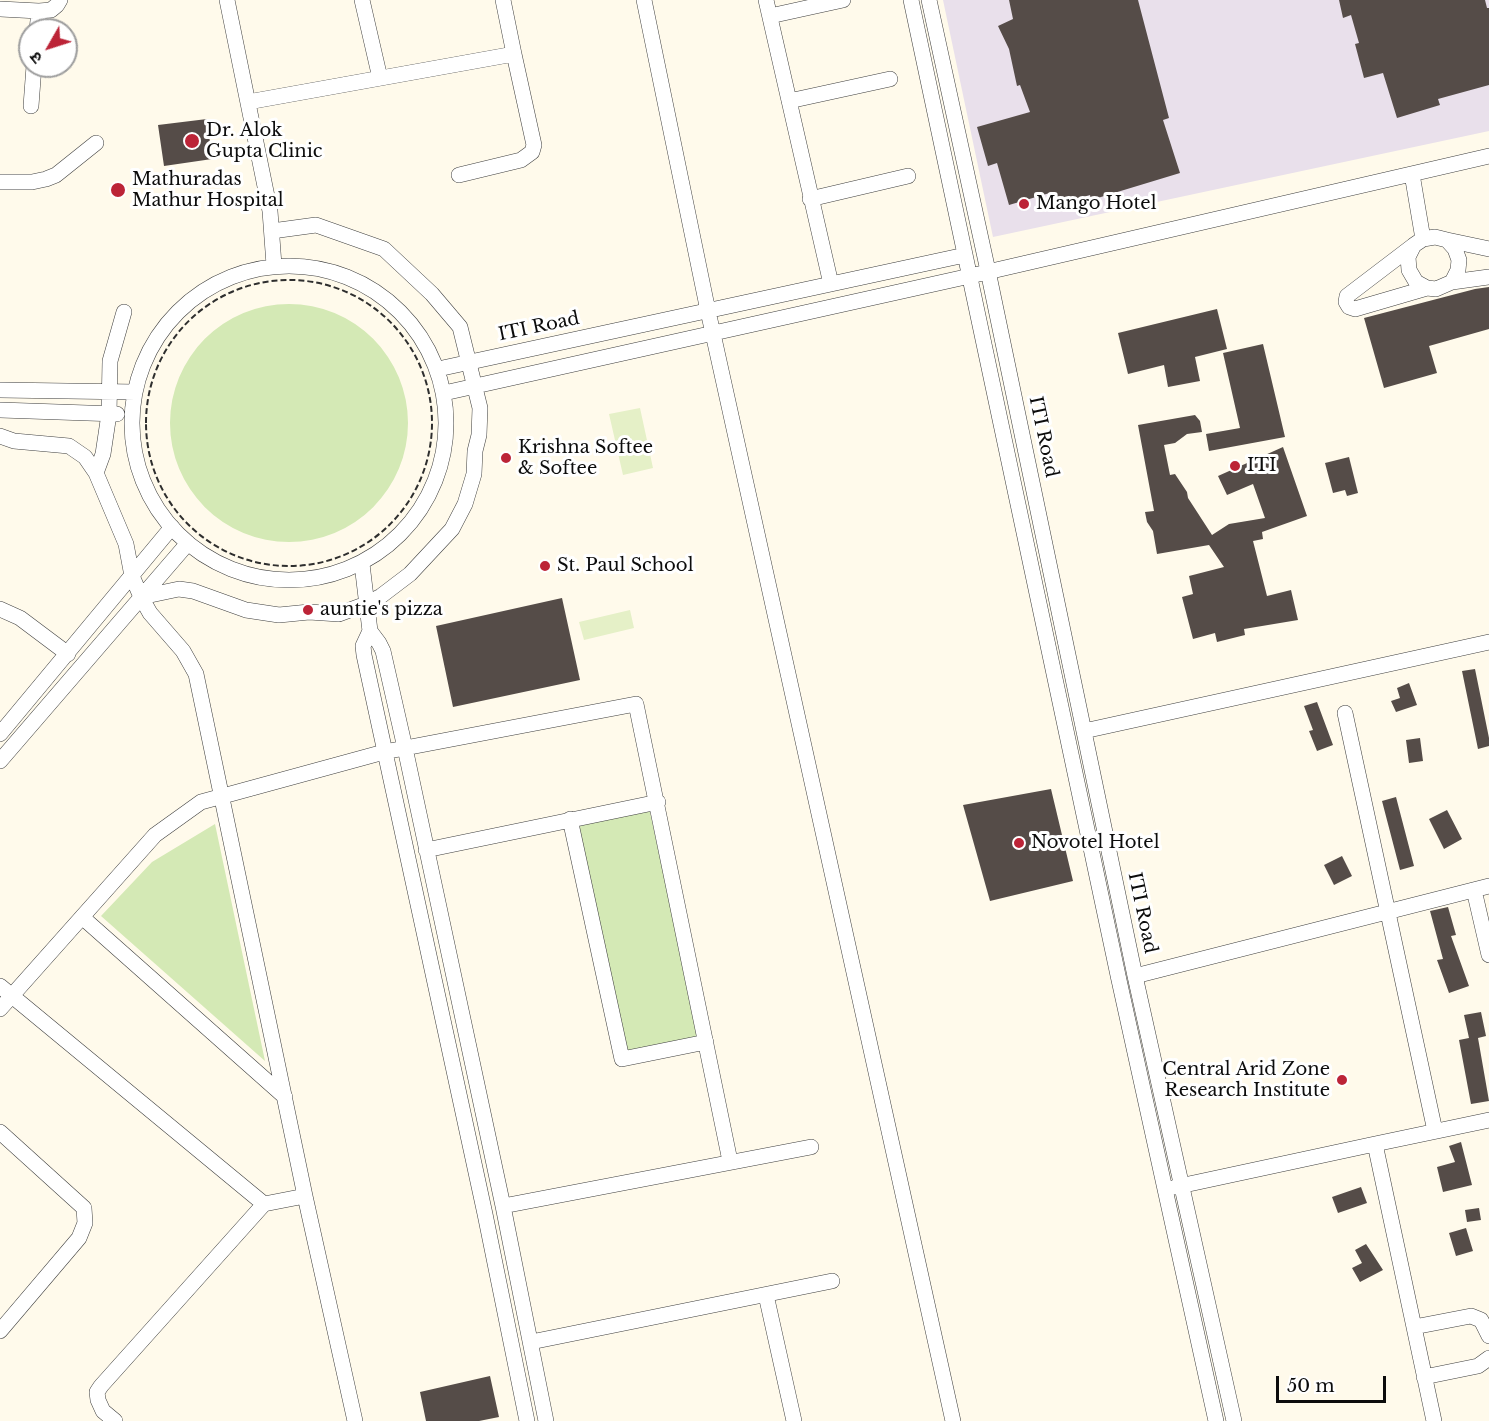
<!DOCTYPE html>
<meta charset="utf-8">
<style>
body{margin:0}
#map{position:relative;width:1489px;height:1421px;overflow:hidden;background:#fffaeb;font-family:"Libre Baskerville","Noto Sans Devanagari",serif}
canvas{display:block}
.north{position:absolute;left:18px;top:18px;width:60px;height:60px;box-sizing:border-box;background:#fff;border:2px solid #9e9e9e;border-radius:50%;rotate:231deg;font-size:16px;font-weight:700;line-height:24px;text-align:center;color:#0c0c0c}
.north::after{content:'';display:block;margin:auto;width:21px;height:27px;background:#bc2437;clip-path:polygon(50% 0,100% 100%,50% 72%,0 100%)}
.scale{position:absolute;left:1276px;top:1376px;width:110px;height:27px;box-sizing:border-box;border:3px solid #0c0c0c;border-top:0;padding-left:8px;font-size:18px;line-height:21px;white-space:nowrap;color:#0c0c0c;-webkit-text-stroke:4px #fff;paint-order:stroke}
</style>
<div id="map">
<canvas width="1489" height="1421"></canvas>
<div class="north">उ</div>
<div class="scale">50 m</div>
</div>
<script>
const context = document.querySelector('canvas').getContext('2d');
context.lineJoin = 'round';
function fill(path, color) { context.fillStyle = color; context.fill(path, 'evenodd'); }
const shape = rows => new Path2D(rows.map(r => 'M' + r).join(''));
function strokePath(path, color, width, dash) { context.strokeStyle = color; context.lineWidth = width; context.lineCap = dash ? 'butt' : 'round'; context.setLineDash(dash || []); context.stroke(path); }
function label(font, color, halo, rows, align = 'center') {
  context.font = font + ' "Libre Baskerville",serif'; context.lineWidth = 6; context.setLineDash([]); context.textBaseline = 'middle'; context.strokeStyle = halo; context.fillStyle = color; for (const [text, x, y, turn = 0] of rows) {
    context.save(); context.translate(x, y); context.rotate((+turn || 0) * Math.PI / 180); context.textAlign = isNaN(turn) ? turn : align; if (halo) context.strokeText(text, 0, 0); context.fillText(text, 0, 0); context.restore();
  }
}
fill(shape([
 [943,0,1489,0,1489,131,993,237]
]), '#e9e0eb');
fill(shape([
 '170 423a119 119 0 1 1 238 0a119 119 0 1 1-238 0Z',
 [649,808,700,1039,628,1054,578,823],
 [215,824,265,1061,101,916,152,862]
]), '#d4e9b5');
fill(shape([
 [640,408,653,468,623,475,609,414],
 [630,610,634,628,584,640,579,622]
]), '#e5f0c7');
fill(shape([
 [1009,0,1138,0,1169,118,1163,120,1180,173,1091,200,1090,195,1057,205,1053,192,1009,205,997,163,988,166,977,127,1030,112,1020,85,1017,86,1009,49,998,26,1013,19],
 [1339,0,1485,0,1487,8,1489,8,1489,85,1438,99,1440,105,1397,118,1383,73,1364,78,1355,44,1359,43,1351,15,1343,18],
 [207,119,212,159,164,166,158,125],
 [1489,287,1489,329,1429,346,1437,373,1384,388,1364,318,1475,289],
 [1217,309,1227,349,1195,357,1200,381,1168,387,1164,365,1128,374,1118,333],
 [1263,344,1285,437,1209,451,1206,434,1240,428,1223,353],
 [1195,415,1200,421,1202,432,1187,434,1175,443,1164,445,1170,475,1175,474,1187,492,1188,498,1212,535,1229,524,1265,518,1253,484,1227,495,1218,476,1283,447,1307,516,1262,532,1263,539,1253,541,1267,596,1291,590,1298,620,1244,629,1245,635,1217,642,1215,633,1193,639,1182,597,1193,594,1189,576,1224,567,1209,545,1157,554,1153,531,1147,522,1145,512,1154,511,1138,425],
 [1349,457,1358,493,1347,496,1345,490,1333,493,1325,463],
 [562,598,580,680,453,707,436,626],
 [1475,669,1489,738,1489,746,1478,749,1462,671],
 [1409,683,1417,705,1396,712,1391,701,1400,698,1397,688],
 [1317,702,1333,745,1317,751,1309,731,1313,730,1304,706],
 [1420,738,1423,761,1409,763,1406,740],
 [1051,789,1073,881,990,901,963,805],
 [1396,797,1414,866,1400,870,1382,801],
 [1447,810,1462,839,1444,849,1429,819],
 [1342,856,1352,876,1334,885,1324,865],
 [1448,907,1456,935,1451,936,1469,986,1449,993,1437,960,1443,959,1430,911],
 [1481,1012,1486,1036,1478,1038,1489,1101,1471,1104,1459,1040,1469,1038,1464,1015],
 [1461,1142,1472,1185,1443,1192,1437,1167,1455,1162,1449,1146],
 [1361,1187,1367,1203,1338,1213,1332,1197],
 [1479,1208,1481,1220,1467,1222,1465,1210],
 [1466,1228,1473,1251,1456,1256,1449,1233],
 [1366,1244,1383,1270,1360,1282,1352,1268,1362,1263,1355,1250],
 [490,1376,499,1417,479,1421,426,1421,420,1392]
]), '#554c48');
const minor = shape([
 [227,0,270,211,274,265],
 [362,0,380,78],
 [644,0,708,311,953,1421],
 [766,0,831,284],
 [911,0,1119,980,1216,1421],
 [929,0,988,271,1135,976,1234,1421],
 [0,9,39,11,51,10,57,5,60,0],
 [770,16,843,0],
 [37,30,39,11],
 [789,101,890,79],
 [248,102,514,54,503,0],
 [31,106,34,66],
 [1412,174,1423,239],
 [459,175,521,160,532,152,534,145,514,54],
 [0,182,32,182,46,179,56,175,96,143],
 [810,199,908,176],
 [1447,240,1489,249],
 [1414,245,1347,296,1346,302,1349,307,1355,309,1427,288],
 '132 423a157 157 0 1 1 314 0a157 157 0 1 1-314 0Z',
 [1452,282,1458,270,1459,260,1455,249,1447,240,1435,237,1423,239,1414,245,1408,257,1409,270,1416,282,1427,288,1436,289,1452,282,1489,277],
 [124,312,110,361,109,414,103,454,96,473,126,544,132,576,141,597,150,613,183,651,196,674,305,1196,355,1421],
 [438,369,965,255],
 [0,390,135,392],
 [444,393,970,276,1489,156],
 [0,410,117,414],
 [0,436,14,441,69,446,85,457,96,473],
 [362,564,370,631,379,643,383,651,405,748,503,1206,546,1421],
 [141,597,179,589,193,591,246,610,279,615,309,612,339,614,366,604,381,596,410,574,452,529,465,504,474,474,475,451,479,435,480,408,460,327,432,294,384,249,316,225,272,231],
 [0,609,20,618,68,654],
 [370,631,363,646,364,655,485,1214,527,1421],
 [1345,713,1435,1131],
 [1084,731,1489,642],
 [0,734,172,527],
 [0,761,188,543],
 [570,819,622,1059,706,1042],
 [426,850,658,802],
 [1474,890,1489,955],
 [82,917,285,1097],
 [1135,976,1489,886],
 [0,986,264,1204,305,1196],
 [0,1009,155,835,201,802,384,752,636,704,730,1161],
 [0,1132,84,1208,85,1223,79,1238,0,1331],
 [1175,1187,1375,1144],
 [503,1206,811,1147],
 [766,1295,794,1421],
 [1414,1327,1471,1316,1481,1320,1489,1336],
 [531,1342,832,1281],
 [1424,1377,1478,1366,1489,1358],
 [115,1421,103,1411,98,1400,97,1392,101,1386,264,1204],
 [1434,1421,1375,1144,1489,1120]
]);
strokePath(minor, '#3f3f3f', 16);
strokePath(shape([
 '146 423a143 143 0 1 1 286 0a143 143 0 1 1-286 0Z'
]), '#2e2e2e', 2, [6, 3]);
strokePath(minor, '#fff', 15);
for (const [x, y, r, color] of [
 [192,141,8,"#bc2437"],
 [118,190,8,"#bc2437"],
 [1024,204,6,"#bc2437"],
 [506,458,6,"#bc2437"],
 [1235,466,6,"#bc2437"],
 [545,566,6,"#bc2437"],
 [308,610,6,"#bc2437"],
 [1019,843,6,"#bc2437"],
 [1342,1080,6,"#bc2437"]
]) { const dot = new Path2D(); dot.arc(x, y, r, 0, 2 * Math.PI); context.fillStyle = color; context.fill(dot); strokePath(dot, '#fff', 2); }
label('18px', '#0c0c0c', '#fff', [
 ["Dr. Alok",206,131],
 ["Gupta Clinic",206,152],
 ["Mathuradas",132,180],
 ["Mathur Hospital",132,201],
 ["Mango Hotel",1036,204],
 ["Krishna Softee",518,448],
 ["& Softee",518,469],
 ["ITI",1247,466],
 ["St. Paul School",557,566],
 ["auntie's pizza",320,610],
 ["Novotel Hotel",1031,843],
 ["Central Arid Zone",1330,1070,"right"],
 ["Research Institute",1330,1091,"right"]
], 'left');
label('18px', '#0c0c0c', '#fff', [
 ["ITI Road",539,327,-12],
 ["ITI Road",1043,437,78],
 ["ITI Road",1142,913,78]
]);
</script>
